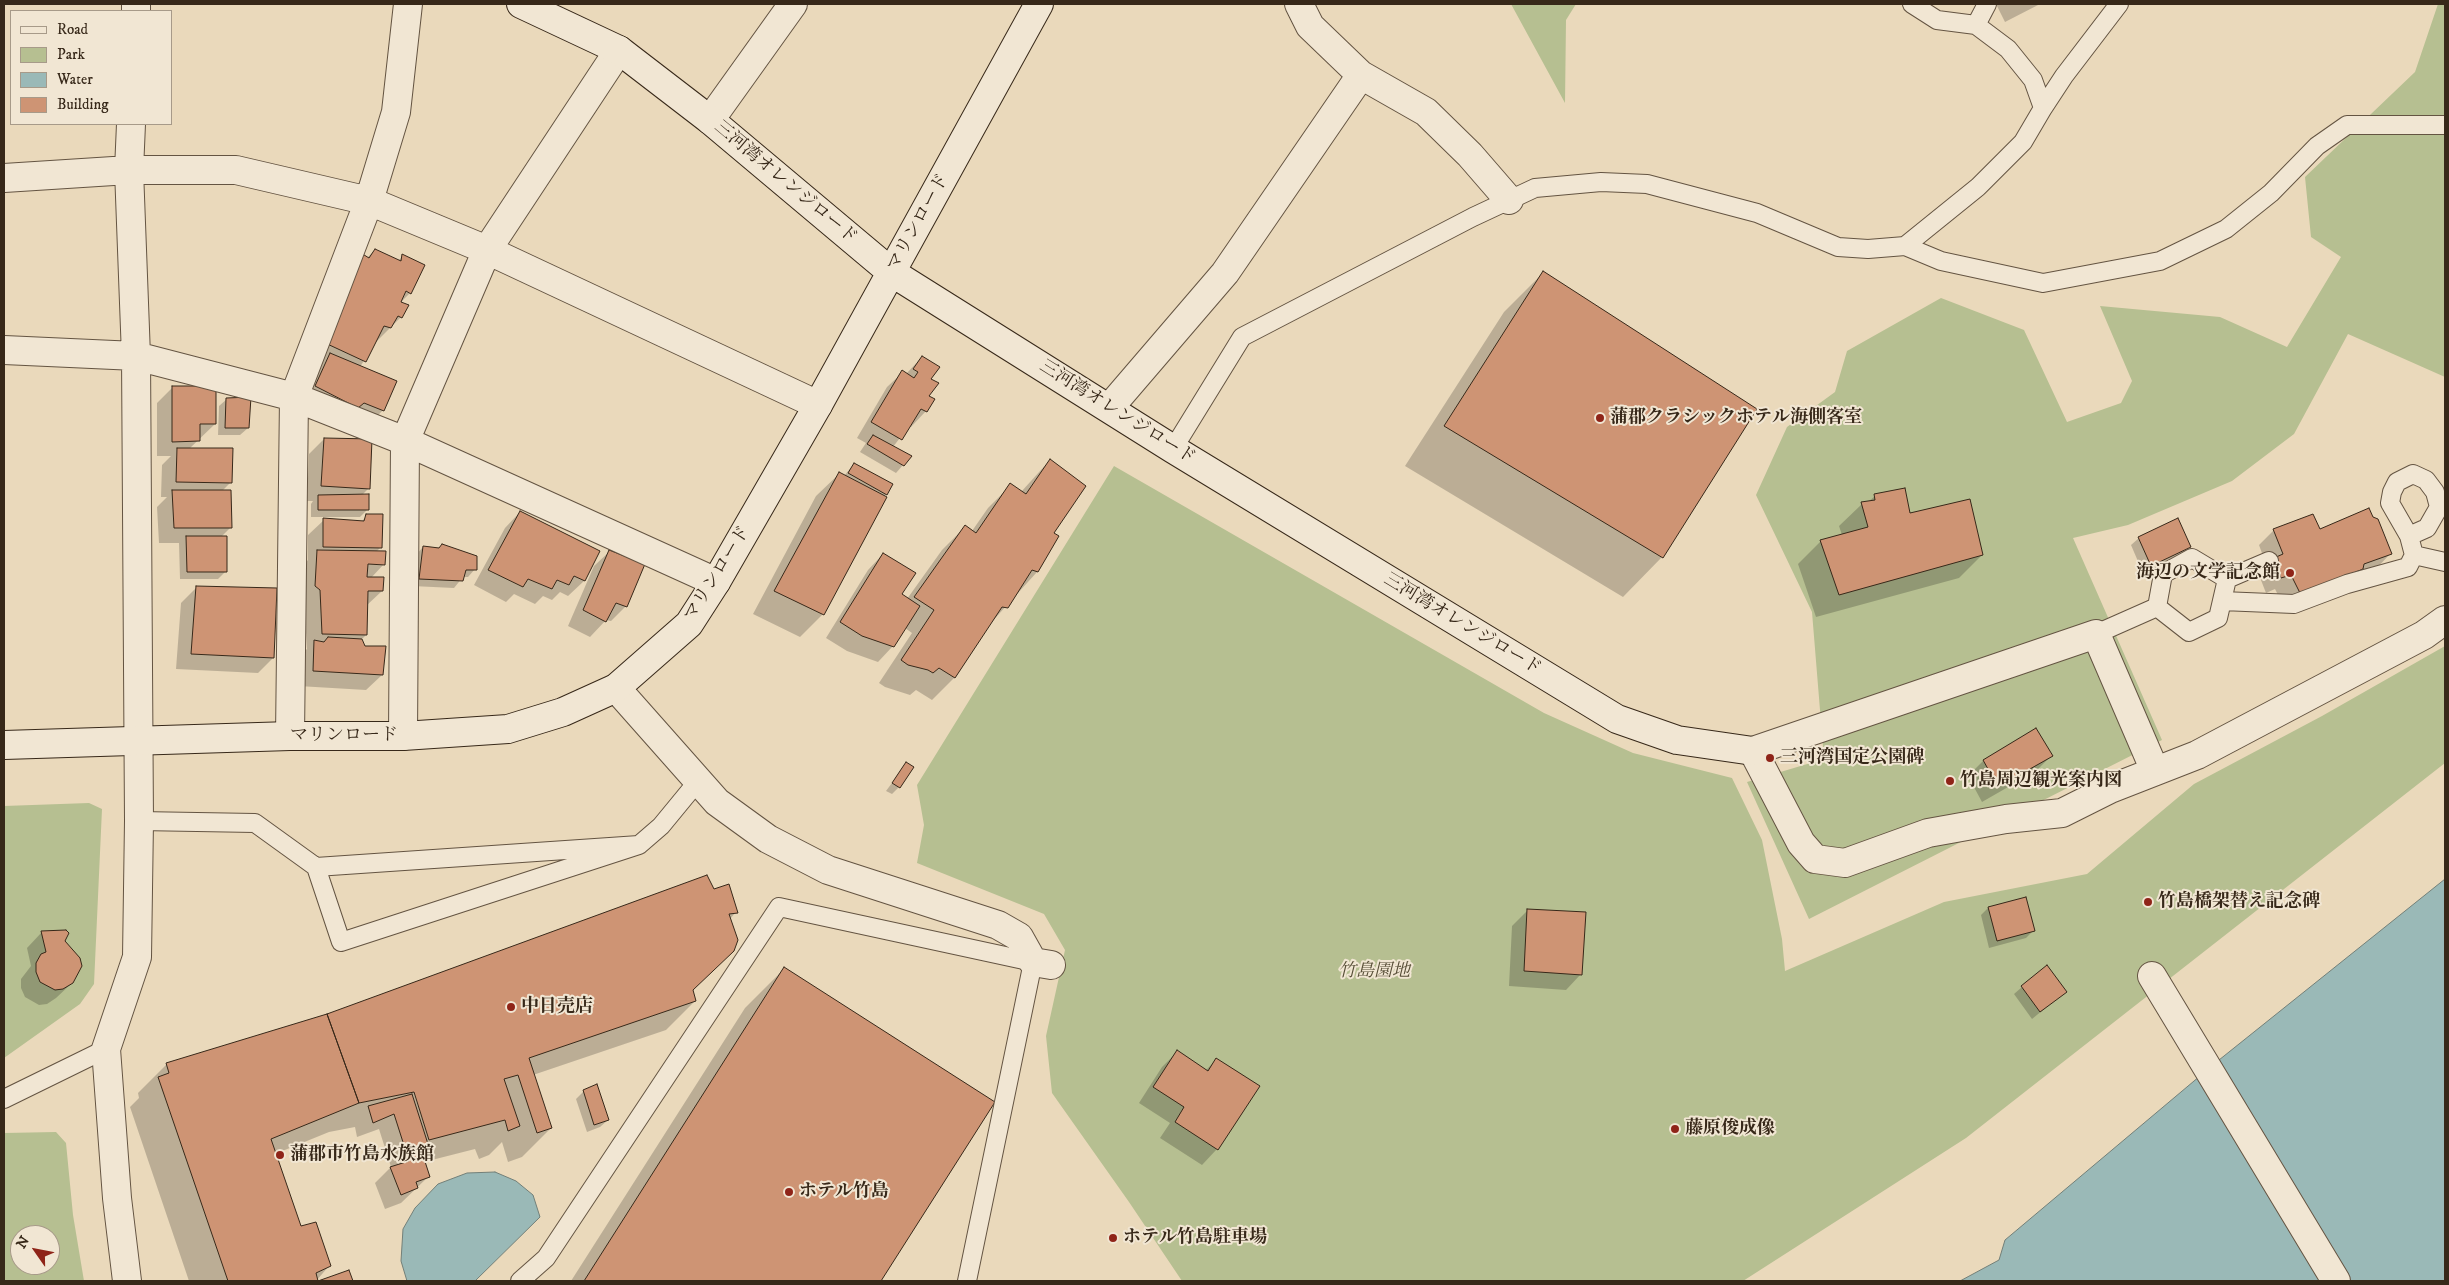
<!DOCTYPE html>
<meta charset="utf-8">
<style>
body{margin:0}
#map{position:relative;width:2449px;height:1285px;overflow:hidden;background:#ead9bb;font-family:"IM FELL DW Pica",serif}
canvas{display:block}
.frame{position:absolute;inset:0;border:5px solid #372819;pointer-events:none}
.legend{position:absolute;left:10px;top:10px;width:162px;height:115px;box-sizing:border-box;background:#f1e6d3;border:1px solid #a79a89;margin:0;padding:6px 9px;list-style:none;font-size:15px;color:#372819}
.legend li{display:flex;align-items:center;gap:10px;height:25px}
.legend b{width:25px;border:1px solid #a79a89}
.north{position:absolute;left:10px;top:1225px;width:50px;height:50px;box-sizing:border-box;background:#f1e6d3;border:1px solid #a79a89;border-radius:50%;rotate:303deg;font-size:14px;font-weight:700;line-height:20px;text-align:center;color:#372819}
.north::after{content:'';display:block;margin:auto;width:18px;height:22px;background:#8f2418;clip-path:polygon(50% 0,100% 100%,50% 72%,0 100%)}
</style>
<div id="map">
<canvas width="2449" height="1285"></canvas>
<div class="frame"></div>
<ul class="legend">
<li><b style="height:6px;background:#f1e6d3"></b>Road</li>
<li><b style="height:14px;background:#b6bf91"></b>Park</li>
<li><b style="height:14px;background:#9ab9b7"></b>Water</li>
<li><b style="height:14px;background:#ce9474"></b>Building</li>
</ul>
<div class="north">N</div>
</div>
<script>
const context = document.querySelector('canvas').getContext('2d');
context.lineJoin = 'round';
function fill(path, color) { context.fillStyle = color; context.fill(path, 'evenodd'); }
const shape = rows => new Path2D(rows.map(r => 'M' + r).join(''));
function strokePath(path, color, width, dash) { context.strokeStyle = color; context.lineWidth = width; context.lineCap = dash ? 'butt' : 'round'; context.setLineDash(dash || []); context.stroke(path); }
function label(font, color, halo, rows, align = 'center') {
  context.font = font + ' "IM FELL DW Pica","Noto Serif JP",serif'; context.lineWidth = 4; context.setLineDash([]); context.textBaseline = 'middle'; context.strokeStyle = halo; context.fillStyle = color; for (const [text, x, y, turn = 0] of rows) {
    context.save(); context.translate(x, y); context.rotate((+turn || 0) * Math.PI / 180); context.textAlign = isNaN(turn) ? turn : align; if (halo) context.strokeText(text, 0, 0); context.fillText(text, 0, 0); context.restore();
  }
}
fill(shape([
 [1511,4,1576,4,1566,20,1565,103],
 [2438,4,2445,4,2445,377,2348,334,2294,434,2232,481,2128,525,2073,538,2162,740,1809,919,1747,782,1824,759,1812,612,1756,495,1787,427,1835,392,1847,351,1941,298,2024,330,2067,422,2121,403,2132,381,2100,306,2220,317,2287,347,2341,257,2311,237,2305,177,2415,72],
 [1114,466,1544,713,1633,753,1732,778,1762,840,1782,939,1785,971,1944,902,2087,874,2194,784,2322,716,2445,646,2445,763,1966,1138,1743,1281,1182,1281,1129,1202,1052,1093,1046,1036,1065,950,1044,914,917,863,924,825,917,785],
 [89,803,102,809,94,984,80,1004,4,1058,4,806],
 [56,1132,66,1143,73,1215,84,1281,4,1281,4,1133],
 [20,1235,50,1235,50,1265,20,1265]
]), '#b6bf91');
const water = shape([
 [2445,879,2445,1281,1960,1281,1999,1260,2005,1240,2219,1060,2445,879],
 [495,1172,516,1181,533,1195,540,1217,475,1281,407,1281,401,1261,403,1229,415,1208,438,1184,467,1173,495,1172]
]);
fill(water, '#9ab9b7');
strokePath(water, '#727f78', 1);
fill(shape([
 [1996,4,2040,4,2005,22],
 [375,250,398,261,403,256,410,293,400,303,401,317,375,343,360,367,383,410,368,426,300,402,308,358,367,258],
 [1543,273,1662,557,1623,597,1405,466,1504,312],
 [922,357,930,379,926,411,911,427,909,426,893,447,903,465,896,473,860,452,866,443,857,438,887,387,903,372,906,374],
 [172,388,215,424,189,449,231,482,222,491,231,527,220,538,225,572,218,579,180,579,179,543,159,543,157,507,167,497,161,497,162,465,171,456,157,456,157,403],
 [227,399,248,428,240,435,218,435,219,406],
 [324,439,369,488,361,496,368,509,360,517,311,517,311,504,313,501,307,501,309,454],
 [1050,460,1052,533,1037,572,989,625,954,678,932,700,916,690,910,695,885,687,879,683,912,633,905,628,893,646,878,662,847,651,826,638,868,570,883,554,900,594,907,599,942,550,965,527,972,531,988,508,1011,485,1021,492],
 [854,464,886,494,823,614,800,637,753,614,816,496,839,474,844,476],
 [1875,496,1982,555,1959,578,1816,617,1798,564,1821,541,1842,535,1839,526,1862,504,1868,502],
 [520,512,599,552,584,581,568,596,560,592,552,600,543,596,535,604,514,594,506,602,474,585,505,528],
 [367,516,380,548,376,552,384,564,370,579,382,591,366,606,366,635,361,640,382,675,366,690,298,686,299,657,307,649,302,567,308,560,308,535,324,520,361,522],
 [2372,517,2390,554,2375,570,2285,609,2275,589,2266,593,2259,575,2267,567,2259,545,2274,530,2319,531],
 [2139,538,2190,547,2182,555,2143,573,2131,545],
 [423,547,475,569,468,577,463,577,454,588,412,586,416,555],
 [610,551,626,606,611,621,606,620,590,637,568,626,594,566],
 [197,587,273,658,258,673,176,669,181,603],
 [2035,730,2051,756,2036,771,1982,802,1968,776,1983,761],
 [906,764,899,787,892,794,886,791],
 [713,890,736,912,730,919,733,951,692,991,695,1001,666,1030,533,1075,551,1128,522,1157,508,1162,502,1142,489,1155,479,1159,475,1149,424,1162,428,1177,401,1203,385,1209,375,1183,391,1167,379,1129,357,1137,355,1127,329,1132,275,1154,300,1228,329,1266,316,1281,189,1281,130,1107,139,1098,138,1093,167,1064,327,1015],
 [2025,898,2034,930,2026,938,1989,948,1981,915,1988,908],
 [1528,910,1581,974,1566,990,1509,986,1512,926],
 [42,932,64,941,72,983,56,998,47,1004,39,1005,25,997,21,988,21,979,31,966,27,948],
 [784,969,993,1102,879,1281,571,1281,745,1008],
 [2022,987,2065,992,2032,1019,2014,994],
 [1177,1052,1206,1070,1216,1060,1217,1149,1202,1165,1160,1138,1170,1123,1139,1103,1162,1067],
 [596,1086,608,1120,600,1127,587,1132,576,1099,583,1092]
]), '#0003');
const building = shape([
 [375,249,401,261,402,254,425,265,411,294,406,291,401,302,409,305,402,318,398,316,391,328,384,326,366,362,323,342,361,253,369,258,375,249],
 [1543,271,1757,409,1663,558,1444,426,1543,271],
 [330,353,397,381,384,411,364,403,358,408,315,386,330,353],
 [922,356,940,367,931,379,939,383,929,396,935,399,927,412,921,409,902,440,871,422,902,370,914,378,918,372,913,369,922,356],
 [172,386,216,386,216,424,200,424,200,441,172,442,172,386],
 [251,397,249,428,225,428,226,398,251,397],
 [873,435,912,456,904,466,867,444,873,435],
 [324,438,372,439,370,489,321,486,324,438],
 [177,448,233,448,232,483,176,482,177,448],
 [1050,459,1086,486,1054,533,1059,536,1038,572,1032,570,1008,608,1002,607,955,678,939,668,933,673,928,670,908,665,901,660,934,610,914,597,965,525,976,533,1010,483,1026,494,1050,459],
 [854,463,893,484,887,495,848,473,854,463],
 [839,472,887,497,824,615,774,591,839,472],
 [1905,488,1910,513,1970,499,1983,555,1839,595,1820,540,1868,527,1861,502,1875,500,1874,494,1905,488],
 [172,490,231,490,232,528,174,528,172,490],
 [369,494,369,510,318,510,318,495,369,494],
 [2369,508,2373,517,2378,519,2392,554,2364,564,2363,569,2301,595,2291,575,2281,578,2274,558,2283,554,2273,529,2313,514,2320,529,2369,508],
 [520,511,600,551,585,581,574,576,569,585,557,580,552,589,528,579,523,587,488,570,520,511],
 [366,514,383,514,382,548,323,547,323,518,364,521,366,514],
 [2178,518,2191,547,2151,566,2138,537,2178,518],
 [186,536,227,536,227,572,187,572,186,536],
 [442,544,477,556,477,570,466,570,463,581,419,579,423,546,439,548,442,544],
 [317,550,386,551,385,565,368,564,367,577,384,577,383,591,368,591,367,635,322,634,320,590,315,586,317,550],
 [609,550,645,564,627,607,616,603,606,622,583,610,609,550],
 [883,553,916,573,902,594,920,606,894,647,862,636,840,622,883,553],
 [196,586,277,588,274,658,191,654,196,586],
 [328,637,362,639,365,646,386,646,383,675,313,671,314,640,324,642,328,637],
 [2036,728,2053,756,1998,787,1983,760,2036,728],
 [906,762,914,767,900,788,892,783,906,762],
 [707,875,714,889,729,884,738,913,729,914,738,940,734,951,693,990,696,1001,529,1058,552,1128,537,1133,518,1075,504,1079,520,1126,508,1131,505,1120,429,1140,414,1092,359,1103,327,1014,707,875],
 [2026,897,2035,931,1997,941,1988,907,2026,897],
 [1527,909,1586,912,1582,975,1524,971,1527,909],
 [66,930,69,933,65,941,80,958,82,966,73,983,63,989,55,990,40,982,36,972,36,963,41,954,46,952,41,931,66,930],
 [2047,965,2067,992,2040,1012,2021,986,2047,965],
 [784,967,995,1102,881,1281,584,1281,784,967],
 [327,1014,359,1103,271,1139,301,1226,316,1222,331,1266,316,1273,318,1281,228,1281,158,1077,169,1073,166,1063,327,1014],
 [1177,1050,1208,1071,1216,1058,1260,1086,1218,1150,1175,1122,1184,1107,1153,1087,1177,1050],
 [597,1084,609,1120,594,1125,583,1090,597,1084],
 [412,1094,428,1144,420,1146,430,1177,416,1182,418,1188,401,1195,390,1167,409,1161,394,1114,373,1123,368,1106,412,1094],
 [349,1270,353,1281,318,1281,349,1270]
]);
fill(building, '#ce9474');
strokePath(building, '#372819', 1);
const lane = shape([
 [1976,25,1987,4],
 [2043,108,2064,76,2119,4],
 [1905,246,1978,187,2023,142,2043,108,2033,80,2008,49,1976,25,1937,20,1912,4],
 [1173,449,1242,337,1473,217,1535,188,1601,182,1647,184,1757,213,1838,247,1868,249,1905,246,1941,261,2043,283,2160,261,2226,229,2271,193,2317,146,2347,125,2445,125],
 [2414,555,2445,562],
 [2227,579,2269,561],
 [2222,601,2294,604,2347,584,2408,567,2414,555,2409,536,2390,503,2392,492,2397,482,2413,474,2426,480,2435,492,2439,507,2427,528,2409,536],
 [2096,634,2157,607,2163,574,2192,558,2227,579,2218,618,2189,632,2157,607],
 [139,821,255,823,316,867,341,942,639,845],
 [316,867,639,845,661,826,698,781],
 [4,1099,106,1049],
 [520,1281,546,1258,779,907,1033,962,967,1281]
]);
const street = shape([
 [136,11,136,4],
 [1361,75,1426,112,1470,155,1509,200],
 [710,120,793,4],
 [4,178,129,170,236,170,369,201,487,250,818,405],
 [4,350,136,356,294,397,405,441,716,582],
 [1110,407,1225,273,1361,75,1310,26,1299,4],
 [616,688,717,802,768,839,828,870,998,925,1019,937,1033,962,1051,965],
 [290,736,294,397,369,201,396,112,408,4],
 [403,736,405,441,487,250,619,50],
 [2155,771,2096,634,1753,751,1801,843,1815,859,1845,863,1928,833,2006,819,2062,813,2110,789,2197,755,2424,635,2445,620],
 [2152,976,2336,1281],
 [127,1281,117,1198,106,1049,137,957,139,821,136,356,129,170,131,124]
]);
const secondary = shape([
 [521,4,619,50,710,120,891,272,1173,449,1617,719,1677,740,1753,751],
 [4,745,290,736,403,736,508,729,563,712,616,688,689,624,716,582,818,405,1039,4]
]);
strokePath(lane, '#645442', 20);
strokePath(street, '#645442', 30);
strokePath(secondary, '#372819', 30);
strokePath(lane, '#f1e6d3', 18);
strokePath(street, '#f1e6d3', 28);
strokePath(secondary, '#f1e6d3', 28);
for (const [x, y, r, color] of [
 [1600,418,5,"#8f2418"],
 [2290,573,5,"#8f2418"],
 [1770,758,5,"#8f2418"],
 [1950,781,5,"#8f2418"],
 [2148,902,5,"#8f2418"],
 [511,1007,5,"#8f2418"],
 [1675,1129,5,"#8f2418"],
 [280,1155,5,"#8f2418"],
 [789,1192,5,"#8f2418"],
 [1113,1238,5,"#8f2418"]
]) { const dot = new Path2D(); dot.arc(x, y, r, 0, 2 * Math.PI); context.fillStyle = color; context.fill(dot); strokePath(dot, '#f1e6d3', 2); }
label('18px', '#372819', '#f1e6d3', [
 ["三河湾オレンジロード",785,183,40],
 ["マリンロード",919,223,-61],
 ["三河湾オレンジロード",1117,413,32],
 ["マリンロード",718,574,-58],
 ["三河湾オレンジロード",1462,625,31],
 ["マリンロード",344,736]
]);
label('bold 18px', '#372819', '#f1e6d3', [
 ["蒲郡クラシックホテル海側客室",1610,418],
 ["海辺の文学記念館",2280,573,"right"],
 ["三河湾国定公園碑",1780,758],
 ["竹島周辺観光案内図",1960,781],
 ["竹島橋架替え記念碑",2158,902],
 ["中日売店",521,1007],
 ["藤原俊成像",1685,1129],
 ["蒲郡市竹島水族館",290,1155],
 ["ホテル竹島",799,1192],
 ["ホテル竹島駐車場",1123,1238]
], 'left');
label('italic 18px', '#574e37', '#f1e6d3', [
 ["竹島園地",1374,972]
]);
</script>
